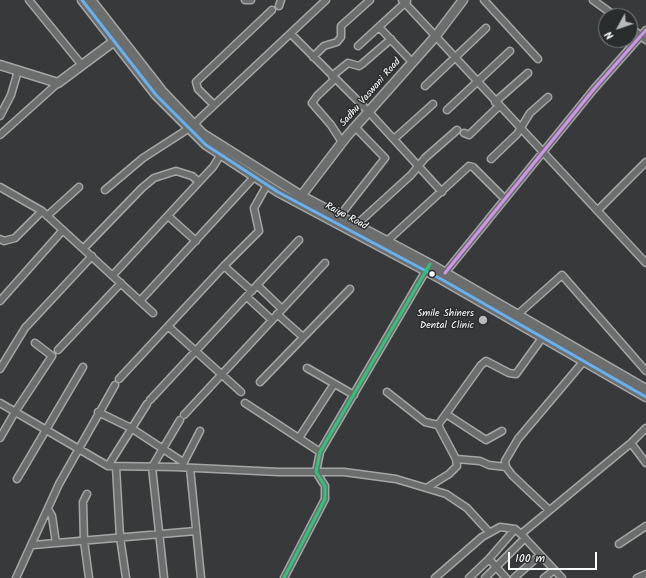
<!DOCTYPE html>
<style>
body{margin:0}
#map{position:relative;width:646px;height:578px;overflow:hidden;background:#38393a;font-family:Kalam,sans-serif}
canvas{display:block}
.north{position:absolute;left:598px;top:8px;width:40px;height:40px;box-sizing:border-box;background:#2a2d2e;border:1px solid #7f8182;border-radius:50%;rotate:230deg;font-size:11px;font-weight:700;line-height:16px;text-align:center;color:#fff}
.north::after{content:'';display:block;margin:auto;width:14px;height:18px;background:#b9baba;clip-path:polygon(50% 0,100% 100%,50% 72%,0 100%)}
.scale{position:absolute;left:508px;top:552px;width:89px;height:18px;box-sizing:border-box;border:2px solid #fff;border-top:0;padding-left:5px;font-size:12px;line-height:14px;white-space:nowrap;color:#fff;-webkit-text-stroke:3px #2a2d2e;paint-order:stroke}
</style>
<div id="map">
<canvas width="646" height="578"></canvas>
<div class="north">N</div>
<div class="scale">100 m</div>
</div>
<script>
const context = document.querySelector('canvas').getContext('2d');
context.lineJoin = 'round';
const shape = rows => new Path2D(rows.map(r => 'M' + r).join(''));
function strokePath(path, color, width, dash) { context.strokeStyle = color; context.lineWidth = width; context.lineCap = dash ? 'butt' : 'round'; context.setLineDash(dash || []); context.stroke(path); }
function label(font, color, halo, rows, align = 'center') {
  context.font = font + ' Kalam,sans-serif'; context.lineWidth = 3; context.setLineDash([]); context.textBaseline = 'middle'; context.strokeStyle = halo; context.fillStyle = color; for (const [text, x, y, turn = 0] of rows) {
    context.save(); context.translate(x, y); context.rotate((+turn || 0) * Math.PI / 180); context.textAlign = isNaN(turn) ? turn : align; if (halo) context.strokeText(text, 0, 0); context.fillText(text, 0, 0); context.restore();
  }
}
const street = shape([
 [29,0,81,64],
 [245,0,251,0],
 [402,0,646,263],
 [484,0,538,59],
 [593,0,615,16],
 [279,6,281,0],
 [379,27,412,62],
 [630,27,646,40],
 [291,34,368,111,442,192],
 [358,46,407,1],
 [313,57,324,46,337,42,341,37,341,26,370,0],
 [332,76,348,63,359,66,362,64,391,39],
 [335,79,317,96,312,103,331,125,342,142],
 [425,86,486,28],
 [495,102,528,73],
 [214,105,198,89,196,82,272,10],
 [447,110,510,51],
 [0,116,11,95,18,71],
 [194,124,326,0],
 [464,133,469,135,499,106],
 [0,135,58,83],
 [394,139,433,104],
 [491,159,517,134,530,113,548,97],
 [0,187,42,211,153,313],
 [105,190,143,158,188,129],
 [598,210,646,162],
 [47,216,79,187],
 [168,216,196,241],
 [339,217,385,158,358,130],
 [355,226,411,175,425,158,457,130],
 [0,239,4,241,15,238,42,211],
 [386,242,469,166,473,167,504,198],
 [84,248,142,188,154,178,176,171,192,176,199,182,213,167,221,154],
 [224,266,252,291],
 [445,273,594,89,646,30],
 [113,275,199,182],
 [257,285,282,309],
 [247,297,272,320],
 [0,301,63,230],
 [140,301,254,177],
 [277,314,303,337],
 [516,316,562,275,646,371],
 [169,327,241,392],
 [58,350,121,283],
 [307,368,354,395],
 [0,369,25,328,92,256],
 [119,379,224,266,259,231,254,208,267,185],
 [260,382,350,289],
 [387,392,425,422,438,425],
 [150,400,299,240],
 [0,403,108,466,175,467,279,472,344,472,396,479,446,494,467,508,489,532],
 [245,403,320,452],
 [98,412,131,428,183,462],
 [446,414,486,440,502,431],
 [184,415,325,263],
 [0,438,15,412,52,356,35,343],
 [299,438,334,384],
 [631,443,646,463],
 [456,459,480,461,489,465,506,467],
 [108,466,147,404],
 [182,466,200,431],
 [116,467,120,537,126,578],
 [190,468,201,578],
 [17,479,83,367],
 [428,487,449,474,457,466,456,459,438,425,481,365,486,361,509,373,516,374,542,338],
 [87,494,83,502,84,541,89,578],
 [48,509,52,516,56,543],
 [549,510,512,475,506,467,505,461,518,439,583,362],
 [521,534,631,443,646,428],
 [619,544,646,526],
 [33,545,196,531],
 [489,559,506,578],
 [16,578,59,484,115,385],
 [164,578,152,467,180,420],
 [284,578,325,499,325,486,316,472,320,452,428,267],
 [435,578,482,537,500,527,515,529,521,534,562,578],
 [469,578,489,559,515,529],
 [485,578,525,538],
 [514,578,540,555],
 [544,578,554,570],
 [637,578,646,574]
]);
const secondary = shape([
 [82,0,156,95,206,145,278,192,441,279,646,397],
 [91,0,162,91,203,134,211,139,300,195,430,264,646,389],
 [0,65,58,83,117,39],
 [298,200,347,136,435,37,463,0]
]);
strokePath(street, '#a5a6a6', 9);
strokePath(secondary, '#a5a6a6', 11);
strokePath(street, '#6c6d6d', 6);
strokePath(secondary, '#6c6d6d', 8);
strokePath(shape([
 [82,0,156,95,206,145,278,192,441,279,646,397]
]), '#66b1f2', 3);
strokePath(shape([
 [445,273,594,89,646,30]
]), '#d193ec', 3);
strokePath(shape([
 [284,578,325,499,325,486,316,472,320,452,430,264]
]), '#2dc577', 3);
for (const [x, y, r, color] of [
 [432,274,3.5,"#fff"],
 [483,320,5,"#b9baba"]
]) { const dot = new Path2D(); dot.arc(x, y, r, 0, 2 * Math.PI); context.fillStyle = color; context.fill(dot); strokePath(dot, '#2a2d2e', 1.5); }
label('10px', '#fff', '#2a2d2e', [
 ["Sadhu Vaswani Road",371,93,-49],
 ["Raiya Road",346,217,28]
]);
label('10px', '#fff', '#2a2d2e', [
 ["Smile Shiners",474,314],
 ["Dental Clinic",474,326]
], 'right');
</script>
